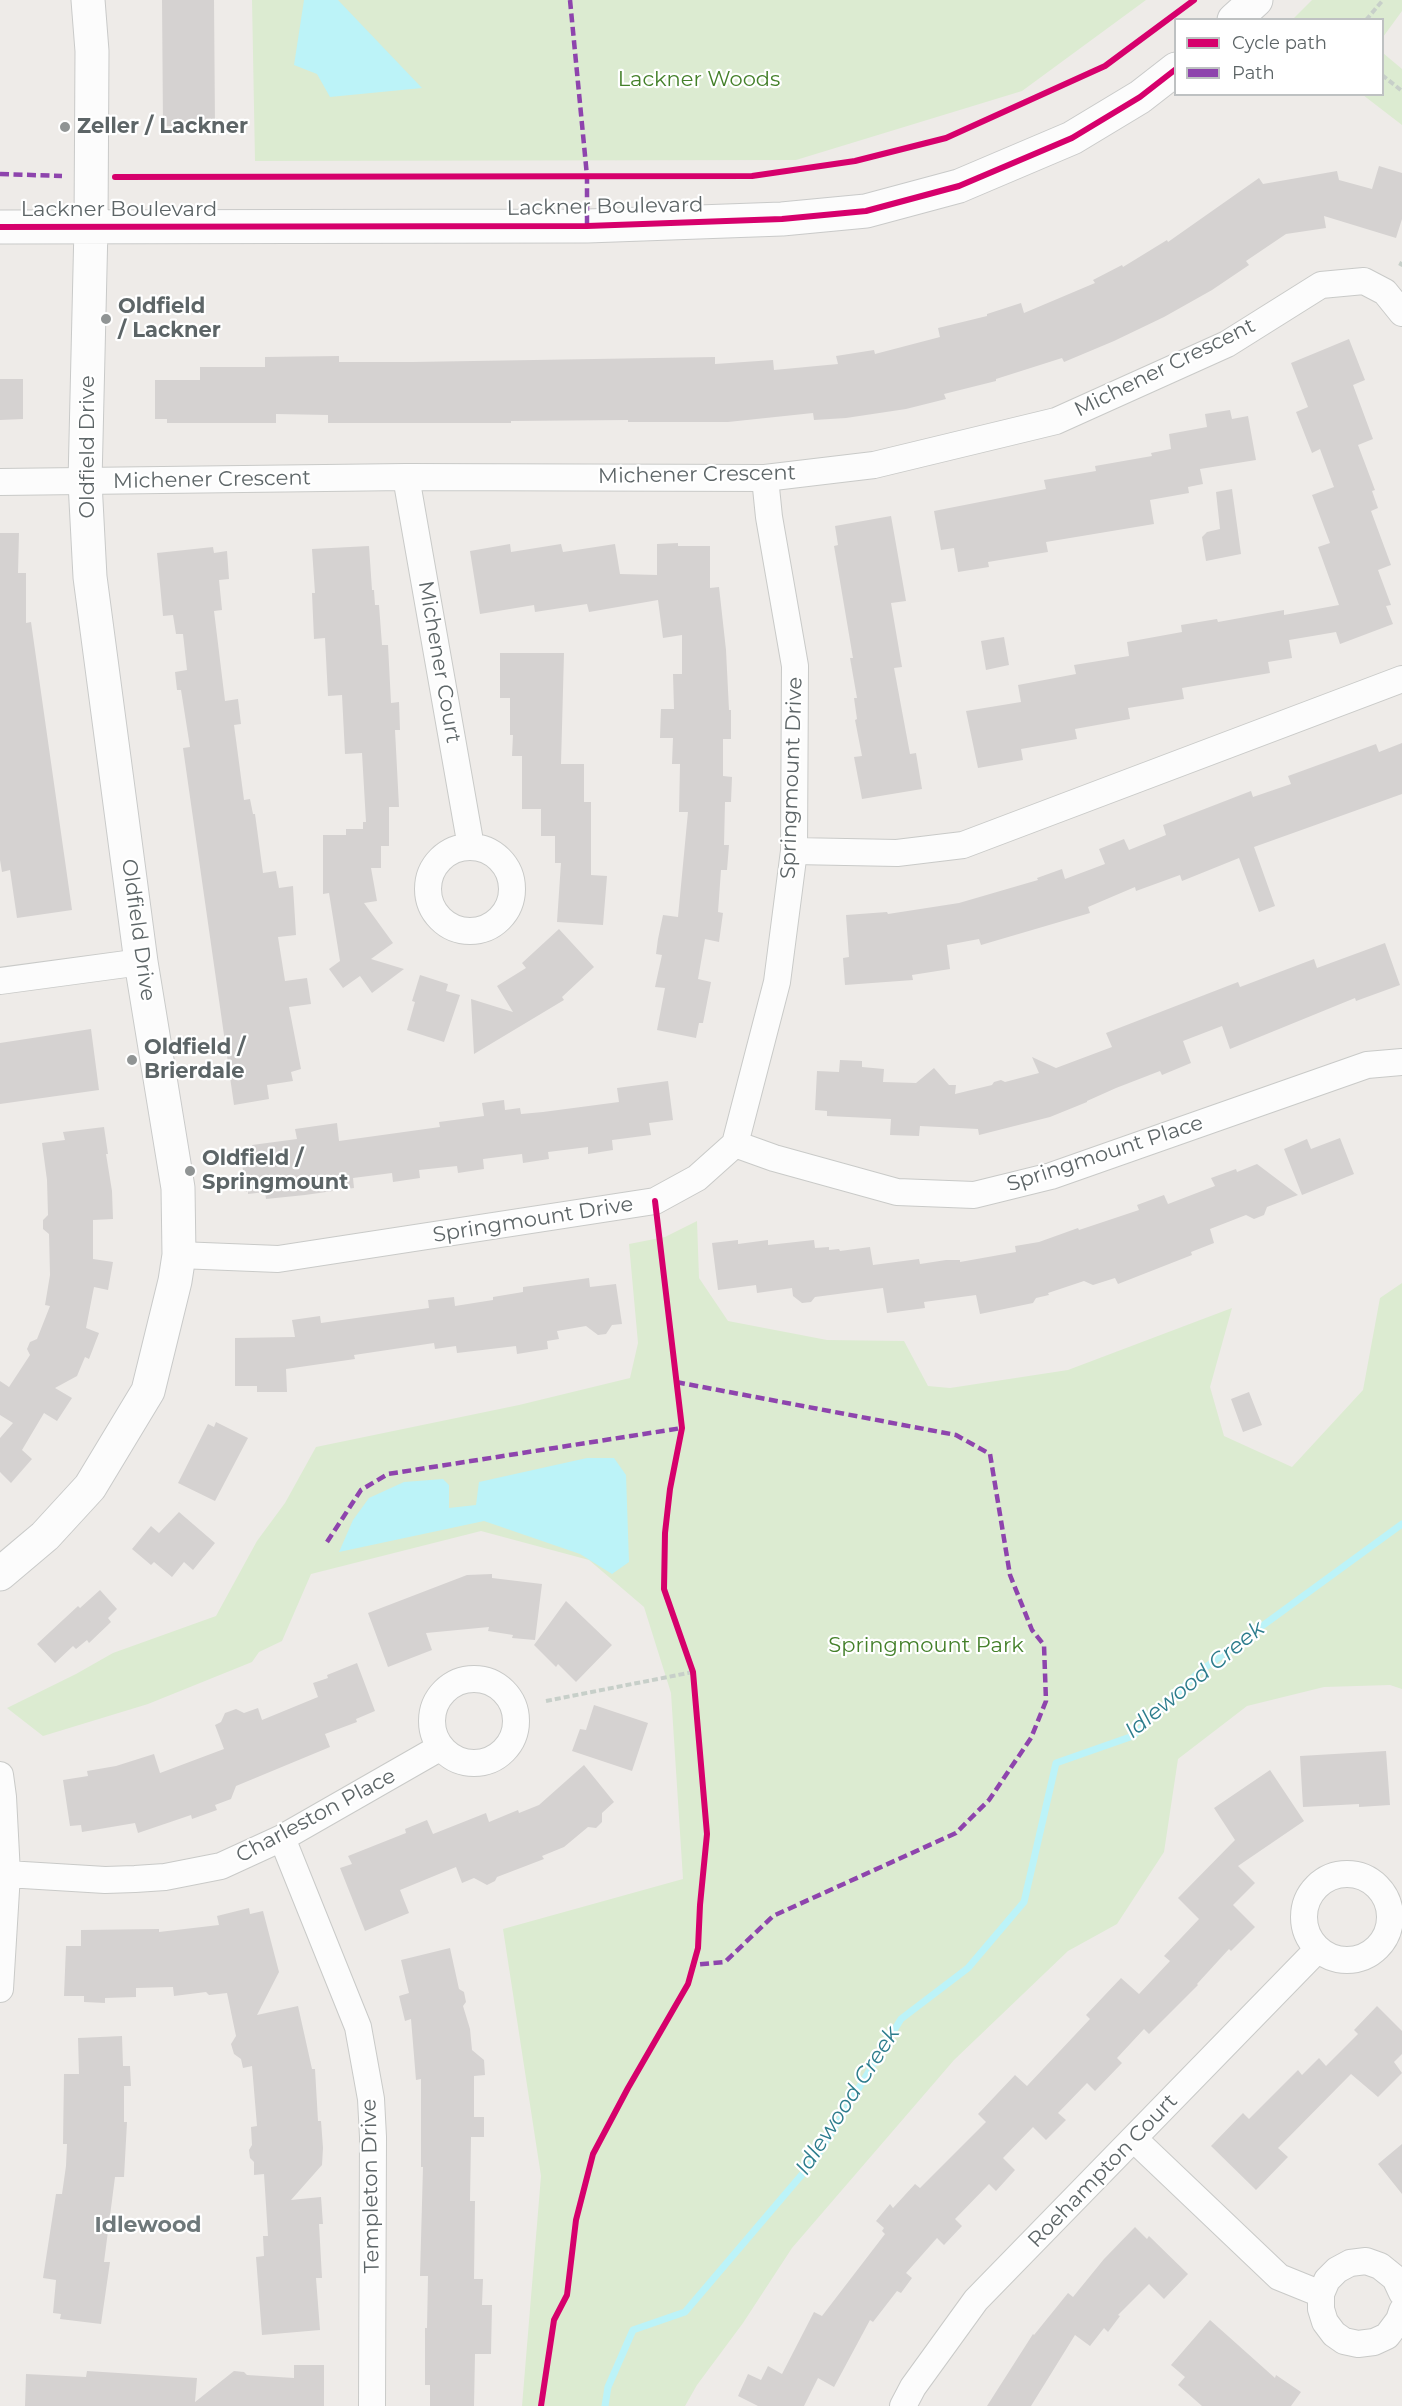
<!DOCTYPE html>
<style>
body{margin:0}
#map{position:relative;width:1402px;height:2406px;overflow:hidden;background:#eeebe8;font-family:Montserrat,sans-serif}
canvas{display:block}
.legend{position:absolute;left:1174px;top:18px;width:210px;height:78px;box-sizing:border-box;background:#fff;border:2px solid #bec1c2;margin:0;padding:8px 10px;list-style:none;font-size:18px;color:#5d6567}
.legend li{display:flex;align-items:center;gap:12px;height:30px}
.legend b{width:30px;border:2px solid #bec1c2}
</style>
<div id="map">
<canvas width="1402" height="2406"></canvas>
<ul class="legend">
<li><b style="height:8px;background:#d6006c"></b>Cycle path</li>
<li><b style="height:8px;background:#8e44ad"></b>Path</li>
</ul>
</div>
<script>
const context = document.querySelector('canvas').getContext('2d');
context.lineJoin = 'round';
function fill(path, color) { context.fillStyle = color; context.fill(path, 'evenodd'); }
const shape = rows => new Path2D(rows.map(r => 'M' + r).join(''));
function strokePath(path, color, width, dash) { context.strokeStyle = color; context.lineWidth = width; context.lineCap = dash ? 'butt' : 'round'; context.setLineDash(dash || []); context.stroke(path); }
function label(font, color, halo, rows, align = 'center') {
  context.font = font + ' Montserrat,sans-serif'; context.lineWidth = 4.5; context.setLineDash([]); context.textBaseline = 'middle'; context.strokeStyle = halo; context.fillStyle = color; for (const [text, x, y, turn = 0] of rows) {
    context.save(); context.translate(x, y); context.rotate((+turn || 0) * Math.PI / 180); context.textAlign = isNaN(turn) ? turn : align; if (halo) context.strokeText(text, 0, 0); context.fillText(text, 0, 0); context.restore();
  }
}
fill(shape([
 [252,0,1146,0,1022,91,796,160,255,161],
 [1312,0,1402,0,1402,11,1383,37,1382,20,1293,19],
 [1383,53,1402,69,1402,125,1363,95,1382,94],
 [697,1221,699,1278,728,1321,827,1340,904,1341,928,1386,950,1388,1068,1370,1232,1308,1210,1387,1224,1436,1292,1467,1363,1390,1380,1298,1402,1283,1402,1689,1390,1685,1324,1687,1247,1706,1178,1759,1164,1852,1117,1924,1068,1951,954,2060,792,2248,743,2323,697,2385,685,2406,522,2406,541,2176,503,1929,683,1879,671,1693,644,1607,589,1560,481,1531,311,1574,282,1641,259,1652,252,1662,148,1704,43,1736,7,1708,76,1674,113,1653,216,1616,257,1541,285,1503,316,1447,519,1405,630,1378,638,1343,629,1244,665,1237]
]), '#dcebd1');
fill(shape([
 [304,0,338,0,422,88,330,97,317,74,294,65],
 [587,1458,614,1458,626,1475,629,1562,612,1574,580,1554,484,1521,339,1552,353,1520,369,1498,404,1482,443,1479,449,1485,449,1508,476,1505,479,1482]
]), '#bcf3f8');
strokePath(shape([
 [605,2406,608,2387,633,2330,685,2312,816,2158,901,2019,968,1968,1024,1902,1056,1763,1133,1736,1199,1672,1402,1524]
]), '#bcf3f8', 7);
fill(shape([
 [162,0,214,0,215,126,163,126],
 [1379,166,1402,173,1402,219,1396,238,1324,216,1326,228,1286,234,1246,261,1249,265,1212,290,1164,317,1114,341,1064,362,1062,358,996,379,996,381,944,394,946,399,906,409,846,418,814,420,813,413,728,422,628,422,628,420,511,421,511,423,328,423,328,415,276,414,276,423,167,423,167,419,155,419,155,380,200,380,200,367,265,367,265,357,339,356,339,362,413,362,715,357,715,364,773,360,774,370,838,364,836,356,874,350,875,354,940,337,938,328,987,316,987,314,1021,303,1024,313,1095,283,1093,280,1122,265,1123,267,1167,240,1168,242,1259,178,1263,184,1337,171,1339,180,1372,189],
 [1349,339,1365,380,1353,385,1373,439,1358,445,1375,490,1372,491,1378,508,1371,511,1391,565,1378,570,1391,605,1386,606,1393,624,1340,644,1336,632,1289,640,1292,658,1268,662,1270,673,1182,688,1184,699,1128,708,1130,719,1075,729,1077,739,1021,749,1023,760,978,768,966,711,1021,702,1018,685,1076,674,1074,665,1129,656,1127,642,1182,632,1181,625,1217,619,1218,622,1284,610,1284,615,1339,605,1318,547,1330,543,1312,495,1334,487,1320,449,1312,453,1296,412,1308,407,1291,363],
 [0,379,23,379,23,419,0,420],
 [1230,410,1232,419,1248,416,1256,460,1200,469,1203,484,1188,487,1189,493,1150,500,1154,524,1046,542,1048,552,988,562,989,567,958,572,954,548,941,550,934,511,1046,489,1044,480,1096,471,1095,466,1152,456,1151,453,1171,449,1169,434,1207,427,1205,414],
 [1232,489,1241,554,1206,561,1202,537,1207,532,1220,529,1216,492],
 [891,516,906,601,891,603,902,667,894,668,910,754,916,753,922,789,862,799,854,757,862,756,855,720,857,719,854,698,857,698,850,658,853,658,834,546,838,545,835,526],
 [0,533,19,533,18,573,26,573,26,623,31,622,72,910,17,918,10,870,2,872,0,860],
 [678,543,678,546,710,546,710,588,719,587,726,650,729,710,731,710,731,739,723,739,723,776,732,777,731,802,725,802,724,845,729,845,727,870,721,870,718,912,723,913,719,942,705,939,698,979,711,982,703,1023,699,1023,696,1038,657,1030,665,988,655,987,662,955,656,954,658,939,663,915,678,917,688,812,679,812,680,764,672,764,673,738,660,738,661,709,674,709,673,674,682,674,682,635,663,638,658,600,589,612,587,604,535,612,534,605,480,614,470,551,510,544,511,552,561,544,563,552,615,544,620,574,657,575,657,544],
 [369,546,372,590,374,590,375,605,379,605,382,645,388,645,391,703,399,702,400,730,395,730,399,807,389,807,389,846,381,846,381,868,371,868,377,901,364,903,393,943,371,959,404,969,372,993,360,976,343,988,329,969,340,961,329,893,323,894,323,835,346,835,346,829,363,829,363,822,366,822,362,753,345,754,342,695,328,696,325,638,314,639,312,593,315,593,312,549],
 [213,547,214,553,227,551,229,579,219,580,222,610,214,611,225,701,238,699,241,724,234,725,244,800,250,799,253,814,255,814,263,873,276,871,279,888,293,886,296,935,278,937,285,981,307,978,311,1004,289,1007,301,1069,291,1072,293,1081,267,1085,269,1099,234,1105,183,748,190,747,181,690,177,690,175,672,187,670,183,634,176,634,173,615,163,616,157,553],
 [1004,637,1009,665,986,670,981,641],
 [500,653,564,653,561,764,584,764,584,802,591,802,591,875,607,876,603,925,557,922,561,863,555,863,555,836,541,836,541,809,522,809,522,756,512,756,513,735,510,735,510,698,500,698],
 [1402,743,1402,794,1254,847,1275,906,1259,912,1239,858,1182,881,1180,875,1136,891,1135,887,1088,907,1090,913,981,945,979,939,947,945,950,969,912,975,913,980,845,985,843,958,849,957,846,915,887,912,888,914,959,903,1038,880,1037,878,1062,869,1065,879,1105,864,1099,849,1124,839,1129,850,1166,835,1163,825,1251,791,1253,797,1291,784,1288,776,1376,744,1379,752],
 [559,929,594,967,562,997,564,1000,474,1054,471,999,513,1012,497,986,526,968,522,963],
 [1385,943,1400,985,1356,1001,1355,998,1230,1049,1222,1026,1183,1041,1191,1063,1162,1075,1160,1071,1116,1088,1087,1101,1087,1102,1050,1117,979,1135,978,1129,920,1126,919,1136,890,1135,891,1119,827,1116,827,1111,815,1110,817,1071,839,1072,840,1060,862,1061,862,1067,884,1069,883,1082,916,1083,934,1068,949,1085,956,1085,955,1094,992,1085,994,1082,1001,1080,1005,1082,1039,1073,1032,1057,1056,1068,1112,1047,1106,1033,1238,982,1240,987,1314,959,1317,968],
 [420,975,448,984,446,991,460,995,444,1042,407,1030,415,1002,412,1001],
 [91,1029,99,1090,0,1104,0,1043],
 [668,1081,673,1120,649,1123,651,1135,612,1140,613,1150,588,1154,588,1147,548,1152,549,1159,523,1163,522,1154,483,1159,484,1169,458,1173,457,1166,419,1170,420,1178,393,1182,392,1173,353,1178,354,1188,305,1195,266,1199,265,1192,248,1194,248,1191,246,1192,240,1150,252,1148,252,1145,297,1139,295,1129,337,1123,339,1141,440,1127,439,1122,484,1116,482,1103,504,1100,505,1110,520,1108,521,1114,543,1112,619,1102,617,1088],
 [104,1127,108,1154,106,1154,112,1191,113,1219,93,1220,93,1259,113,1262,108,1290,94,1287,86,1328,99,1333,89,1359,85,1357,77,1376,55,1388,72,1398,57,1421,44,1413,22,1450,32,1459,11,1483,0,1472,0,1438,13,1423,0,1415,0,1381,9,1387,30,1355,27,1349,30,1342,37,1339,50,1306,45,1305,50,1275,49,1234,43,1229,43,1220,48,1215,47,1180,42,1143,65,1140,63,1132],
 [1340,1138,1354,1174,1302,1195,1284,1149,1307,1139,1311,1149],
 [1257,1164,1298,1195,1267,1207,1264,1215,1254,1219,1246,1215,1210,1229,1214,1243,1191,1252,1192,1255,1118,1284,1115,1278,1093,1285,1084,1281,1048,1293,1049,1295,1036,1298,1033,1303,980,1314,976,1295,924,1302,925,1308,887,1313,883,1288,815,1297,811,1302,802,1303,793,1296,792,1288,757,1293,756,1285,718,1290,712,1243,738,1240,738,1244,768,1240,768,1245,814,1240,815,1248,829,1247,829,1250,839,1249,840,1251,870,1247,873,1265,919,1259,920,1264,946,1260,960,1260,960,1262,1016,1252,1015,1246,1039,1242,1078,1228,1079,1230,1139,1210,1137,1205,1164,1195,1168,1204,1215,1186,1211,1178,1236,1169,1237,1172],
 [589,1278,590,1287,616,1284,622,1324,612,1325,606,1334,598,1335,586,1326,557,1331,559,1339,547,1341,548,1349,517,1354,516,1346,457,1353,456,1346,435,1349,434,1343,354,1355,355,1359,286,1369,287,1392,257,1392,257,1386,235,1386,235,1338,295,1337,292,1320,320,1316,321,1323,349,1319,429,1308,428,1300,454,1297,455,1306,493,1300,493,1297,523,1292,523,1287],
 [1249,1392,1262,1425,1243,1432,1231,1399],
 [216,1422,248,1438,215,1501,178,1483,208,1424,214,1427],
 [179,1512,215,1543,193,1570,184,1562,172,1577,154,1562,151,1565,132,1549,151,1526,159,1533],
 [492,1574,492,1578,542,1584,535,1640,512,1638,513,1635,488,1631,489,1627,426,1633,432,1650,388,1667,368,1613,467,1575],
 [100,1590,117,1609,108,1618,111,1622,89,1643,87,1640,76,1649,73,1646,55,1663,37,1644,78,1606,80,1608],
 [566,1601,612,1645,576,1682,558,1664,556,1667,534,1645],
 [357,1663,375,1711,356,1719,357,1722,325,1734,330,1747,236,1786,231,1799,215,1805,217,1810,192,1819,191,1815,138,1833,135,1823,82,1832,81,1825,70,1826,63,1780,88,1776,87,1771,116,1766,154,1754,160,1773,224,1749,215,1725,221,1722,225,1713,236,1709,244,1713,258,1708,262,1720,318,1697,313,1683,328,1678,327,1675],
 [594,1705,648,1723,632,1771,572,1751,580,1729,586,1730],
 [1386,1751,1390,1805,1359,1807,1359,1804,1303,1807,1300,1756],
 [584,1765,614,1802,602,1813,602,1822,596,1828,588,1827,564,1847,542,1856,544,1859,497,1877,495,1881,487,1885,474,1878,462,1883,456,1867,400,1890,409,1913,365,1931,340,1868,352,1864,348,1856,406,1833,405,1829,427,1820,433,1834,486,1813,489,1822,518,1810,519,1813,539,1805],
 [1270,1770,1304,1821,1238,1866,1255,1883,1233,1905,1255,1927,1231,1951,1229,1949,1197,1984,1198,1985,1149,2034,1144,2029,1117,2058,1122,2063,1095,2091,1087,2083,1058,2113,1066,2120,1046,2140,1033,2127,1003,2158,1015,2170,996,2191,989,2184,955,2219,962,2226,944,2245,937,2238,906,2273,912,2278,901,2293,897,2291,873,2322,870,2320,834,2387,818,2378,804,2406,758,2406,738,2396,748,2374,761,2380,768,2366,782,2374,814,2312,822,2316,885,2234,882,2231,884,2228,876,2221,890,2204,893,2208,915,2184,920,2188,986,2122,978,2114,1015,2075,1027,2086,1090,2019,1086,2015,1121,1978,1139,1994,1170,1961,1164,1956,1199,1919,1178,1898,1235,1840,1214,1808],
 [249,1908,250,1914,263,1911,279,1972,257,2015,298,2006,312,2069,315,2069,318,2121,321,2121,323,2148,322,2165,291,2200,321,2197,323,2224,319,2224,322,2278,316,2278,320,2330,262,2335,256,2257,264,2256,263,2236,268,2236,264,2174,254,2175,254,2162,250,2158,249,2150,252,2145,251,2127,257,2126,252,2066,243,2068,241,2059,234,2054,231,2044,236,2036,227,1993,209,1995,206,1992,174,1996,173,1987,136,1988,136,1997,105,1998,105,2003,84,2002,84,1996,64,1996,66,1946,81,1946,81,1930,159,1929,159,1932,219,1925,217,1916],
 [450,1948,459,1989,464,1992,466,2002,463,2006,470,2029,472,2050,484,2060,485,2075,474,2076,474,2117,484,2117,484,2137,471,2137,470,2201,475,2201,474,2279,483,2279,482,2305,492,2305,491,2354,475,2354,474,2406,430,2406,430,2385,425,2385,425,2328,427,2328,428,2276,420,2276,423,2167,421,2167,421,2079,416,2080,411,2019,405,2021,399,1996,409,1993,401,1960],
 [1377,2006,1402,2031,1402,2054,1394,2062,1402,2073,1378,2097,1351,2074,1278,2148,1288,2157,1256,2190,1211,2146,1243,2113,1249,2119,1298,2070,1302,2075,1319,2058,1326,2066,1358,2034,1354,2030],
 [122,2036,123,2066,130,2066,131,2086,124,2086,124,2122,127,2122,124,2177,115,2177,104,2262,110,2262,101,2324,60,2319,61,2314,53,2313,56,2280,43,2278,56,2194,62,2194,66,2166,67,2144,63,2144,64,2074,79,2074,78,2038],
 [1402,2144,1402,2194,1378,2164],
 [1135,2227,1147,2239,1149,2236,1188,2274,1164,2299,1149,2284,1118,2315,1120,2316,1108,2332,1104,2328,1090,2346,1075,2335,1031,2406,987,2406,1033,2334,1034,2335,1068,2293,1073,2297,1104,2259],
 [1210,2320,1275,2378,1276,2375,1301,2392,1291,2406,1202,2406,1178,2385,1185,2377,1171,2365],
 [294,2365,324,2365,324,2406,25,2406,26,2374,86,2377,87,2371,197,2378,195,2402,234,2371,244,2372,247,2375,294,2378]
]), '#d5d2d1');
const street = shape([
 [406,477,471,847],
 [0,482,406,477,765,478,874,465,1056,421,1227,344,1321,285,1364,281,1385,292,1402,313],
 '428 889a42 42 0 1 1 84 0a42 42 0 1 1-84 0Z',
 [794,851,897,853,963,845,1402,679],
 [0,981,141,962],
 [735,1144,774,1158,897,1192,974,1195,1051,1176,1367,1065,1402,1062],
 [179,1255,278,1259,655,1201,697,1178,735,1144,777,982,794,851,795,666,769,517,765,478],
 '432 1721a42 42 0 1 1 84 0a42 42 0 1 1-84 0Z',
 [0,1775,3,1797,7,1874,0,1989],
 [282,1838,358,2027,371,2099,373,2137,372,2406],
 [7,1874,105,1880,135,1879,165,1877,221,1866,282,1838,441,1747],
 '1304 1917a43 43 0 1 1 86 0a43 43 0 1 1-86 0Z',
 [1134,2139,1279,2277,1321,2294],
 [1402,2293,1395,2278,1380,2266,1366,2261,1350,2263,1337,2270,1327,2280,1321,2294,1321,2309,1325,2322,1334,2334,1344,2341,1358,2344,1374,2342,1387,2336,1399,2320,1402,2311],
 [903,2406,913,2387,976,2300,1318,1949]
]);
const secondary = shape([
 [1234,20,1256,0],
 [0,227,587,226,782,219,866,211,959,186,1072,138,1140,97,1176,69],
 [0,1574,45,1536,90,1487,148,1391,175,1281,179,1255,178,1188,141,962,90,577,85,482,91,227,92,51,88,0]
]);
strokePath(street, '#c9cac8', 28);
strokePath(secondary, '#c9cac9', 35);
strokePath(shape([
 [1366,20,1383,0],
 [1382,75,1402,91],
 [1400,266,1402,262],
 [546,1701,693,1672]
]), '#c7cfc9', 4, [6, 3]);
strokePath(street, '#fcfcfc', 26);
strokePath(secondary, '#fcfcfc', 33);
strokePath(shape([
 [570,0,587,176,587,226],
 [0,174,62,176],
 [676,1382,956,1435,990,1454,1010,1575,1032,1630,1044,1645,1046,1701,1031,1738,989,1800,956,1833,773,1916,725,1962,693,1965],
 [327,1542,361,1490,388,1474,682,1428]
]), '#8e44ad', 4.5, [9, 4.5]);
strokePath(shape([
 [115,177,752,176,855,161,946,138,1105,66,1194,0],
 [0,227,587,226,782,219,866,211,959,186,1072,138,1140,97,1176,69],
 [541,2406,554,2320,567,2295,576,2220,593,2154,628,2088,688,1984,698,1948,700,1905,707,1834,693,1672,664,1589,665,1533,670,1489,682,1428,655,1201]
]), '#d6006c', 6);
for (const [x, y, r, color] of [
 [65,127,6,"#909494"],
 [106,319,6,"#909494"],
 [132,1060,6,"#909494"],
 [190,1171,6,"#909494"]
]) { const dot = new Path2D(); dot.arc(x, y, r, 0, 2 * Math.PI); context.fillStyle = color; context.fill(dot); strokePath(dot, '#fff', 2); }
label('21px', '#44802a', '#fff', [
 ["Lackner Woods",699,80],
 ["Springmount Park",926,1646]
]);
label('bold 21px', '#5d6567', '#fff', [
 ["Zeller / Lackner",77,127],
 ["Oldfield",118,307],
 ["/ Lackner",118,331],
 ["Oldfield /",144,1048],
 ["Brierdale",144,1072],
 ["Oldfield /",202,1159],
 ["Springmount",202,1183]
], 'left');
label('21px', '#5d6567', '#fff', [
 ["Lackner Boulevard",605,207,-1],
 ["Lackner Boulevard",119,210],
 ["Michener Crescent",1165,368,-26],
 ["Oldfield Drive",88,447,-90],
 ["Michener Crescent",697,475,-1],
 ["Michener Crescent",212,480,-1],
 ["Michener Court",439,662,80],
 ["Springmount Drive",792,778,-88],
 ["Oldfield Drive",138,930,82],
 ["Springmount Place",1105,1154,-18],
 ["Springmount Drive",533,1220,-9],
 ["Charleston Place",316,1816,-28],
 ["Roehampton Court",1103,2171,-46],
 ["Templeton Drive",371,2186,-91]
]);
label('italic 22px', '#2d7d8d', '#fff', [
 ["Idlewood Creek",1195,1680,-39],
 ["Idlewood Creek",848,2101,-57]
]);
label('bold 22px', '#6e787a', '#fff', [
 ["Idlewood",148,2226]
]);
</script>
